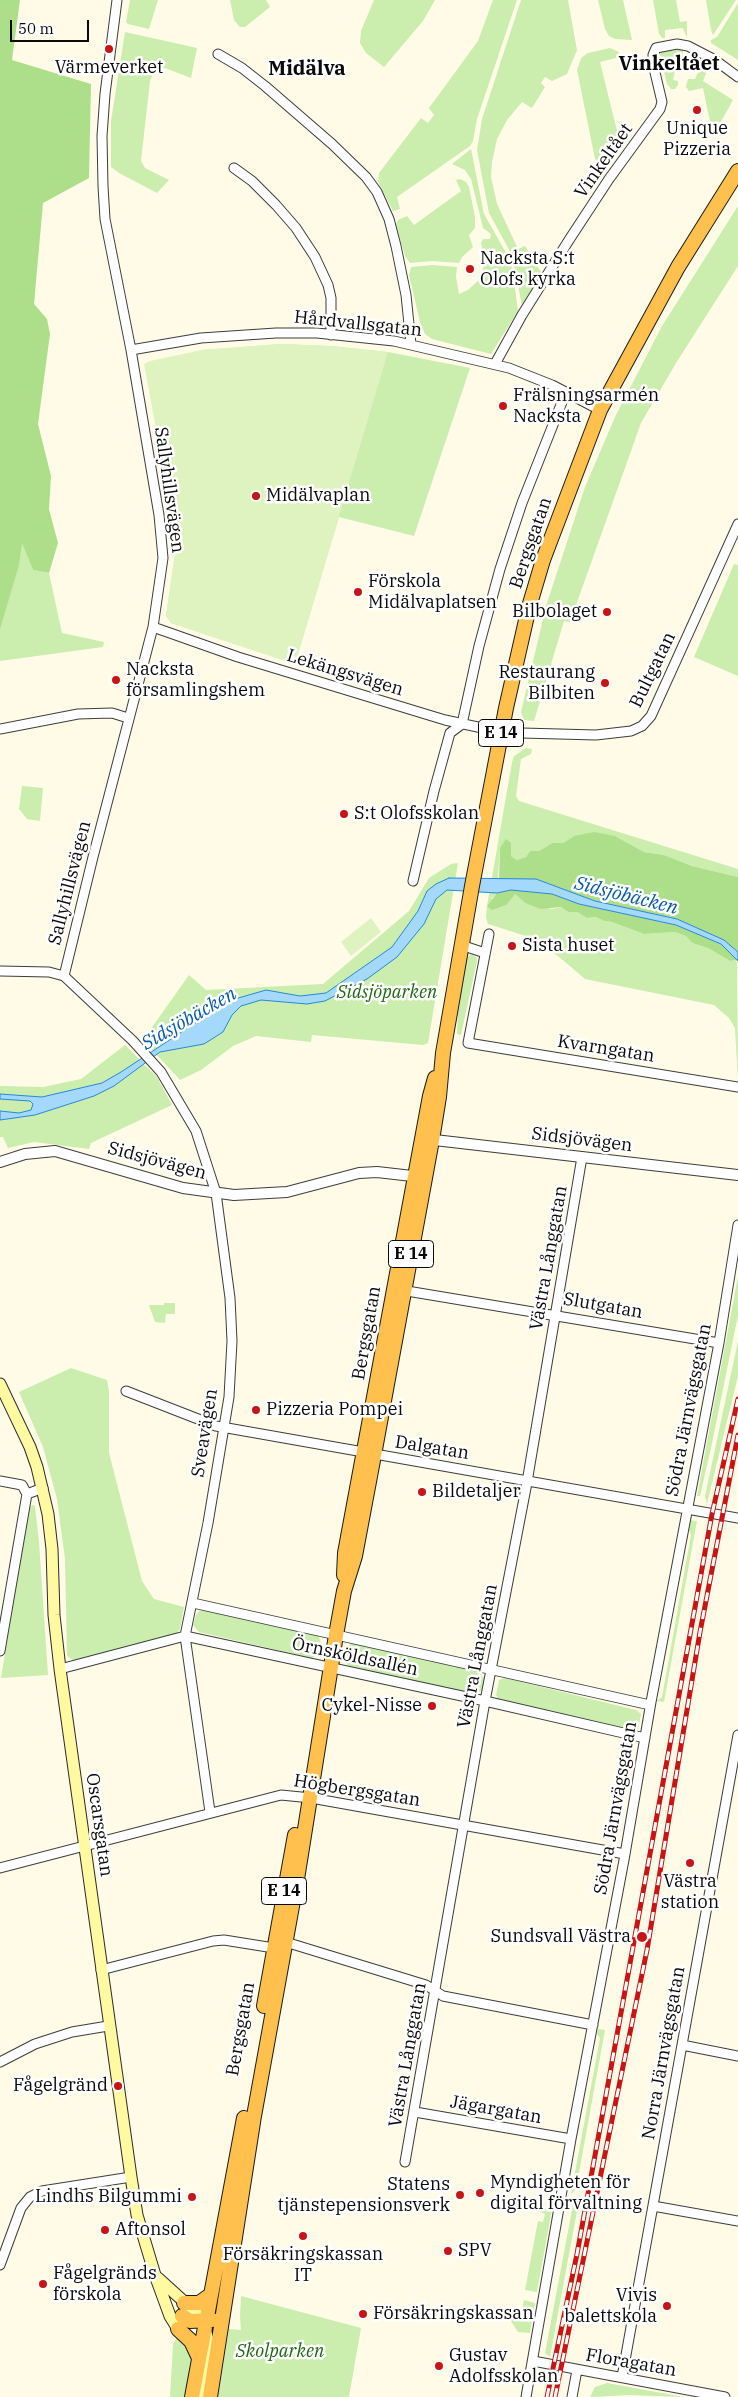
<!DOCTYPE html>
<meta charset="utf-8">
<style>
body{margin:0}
#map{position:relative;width:738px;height:2397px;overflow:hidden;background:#fffbe7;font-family:"IBM Plex Serif",serif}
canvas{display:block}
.scale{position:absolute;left:10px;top:20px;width:79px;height:22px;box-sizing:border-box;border:2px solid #0a0a0a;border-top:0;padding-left:6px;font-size:15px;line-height:18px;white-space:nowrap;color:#0a0a0a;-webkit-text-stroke:4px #fff;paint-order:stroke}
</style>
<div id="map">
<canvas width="738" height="2397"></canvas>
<div class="scale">50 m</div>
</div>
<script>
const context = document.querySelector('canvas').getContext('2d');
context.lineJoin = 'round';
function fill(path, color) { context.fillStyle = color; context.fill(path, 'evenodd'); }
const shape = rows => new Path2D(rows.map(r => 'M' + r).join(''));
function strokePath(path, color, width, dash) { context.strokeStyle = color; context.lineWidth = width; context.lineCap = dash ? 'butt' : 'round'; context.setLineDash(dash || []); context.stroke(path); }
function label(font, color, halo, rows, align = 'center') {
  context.font = font + ' "IBM Plex Serif",serif'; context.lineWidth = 5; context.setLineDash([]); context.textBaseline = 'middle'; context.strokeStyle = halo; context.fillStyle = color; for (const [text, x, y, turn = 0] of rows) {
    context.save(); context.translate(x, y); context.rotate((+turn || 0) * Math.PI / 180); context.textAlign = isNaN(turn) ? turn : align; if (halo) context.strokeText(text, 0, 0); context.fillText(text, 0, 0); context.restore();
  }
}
fill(shape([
 [130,0,158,0,149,29,128,24,126,22],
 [230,0,266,0,270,7,245,27,240,27,234,20],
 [374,0,435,0,423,21,384,67,366,53,360,43,361,31],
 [493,0,517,0,477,119,473,141,470,146,397,197,400,209,393,211,378,182,379,173,421,118,428,123,434,115,429,108,478,41],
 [521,0,568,0,577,50,567,74,552,81,545,77,541,83,545,87,532,108,522,102,507,120,497,139,492,162,491,177,497,204,518,249,525,246,541,272,522,306,512,255,489,213,477,150,482,119],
 [598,0,623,0,632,40,615,39,609,36,605,29],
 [653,0,676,0,680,22,687,21,687,38,683,28,665,30,665,38,662,38,659,34],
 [706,0,736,0,713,35,711,30],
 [738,3,738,60,711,43,711,40,717,37],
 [125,32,197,48,191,78,157,65,150,81,141,161,145,168,169,180,157,193,119,173,111,167,111,121],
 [610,48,619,52,620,57,600,62,618,135,599,163,595,159,577,70,581,58,588,53],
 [680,48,683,50,683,58,678,57,673,80,678,81,678,85,675,89,671,89,667,84,660,55,662,51],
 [699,58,706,60,709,66,703,81,733,100,713,136,703,88,689,91,686,87,688,79,695,79,702,64,694,61,695,59],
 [471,149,484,214,509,258,513,273,518,311,491,354,432,339,425,334,421,326,409,275,411,267,432,265,457,267,456,277,459,294,468,290,481,278,485,260,481,243,483,239,490,239,491,234,483,228,471,179,465,170,452,164],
 [460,179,466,182,469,187,475,217,475,228,469,235,473,247,462,257,459,263,432,261,410,263,405,256,396,224,398,220,407,216,414,225,461,191,456,180],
 [738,206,738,266,676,363,641,423,570,622,564,621,534,721,524,720,521,712,546,606,585,487,615,417,662,326],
 [281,344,331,346,388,352,470,368,414,536,339,517,295,664,171,623,166,616,175,554,173,525,163,476,163,456,161,440,156,429,177,424,202,350],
 [0,540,22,542,33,570,49,573,62,633,104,642,103,647,0,661],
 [734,564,738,565,738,676,694,657],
 [526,748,532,749,531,754,521,759,516,796,519,801,738,869,738,877,692,866,664,855,644,852,615,836,574,836,563,843,552,843,539,851,530,851,526,857,517,860,511,856,511,843,500,848,497,893,491,899,511,897,515,894,525,903,552,909,561,907,568,912,577,912,587,918,596,917,604,921,612,922,644,934,675,932,686,936,692,943,708,948,730,961,737,960,738,1083,735,1028,729,1018,714,1005,585,979,558,956,529,937,488,924,486,918,487,906,512,762,514,756],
 [22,786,43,788,40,821,27,819,19,809],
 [458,863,428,1043,423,1045,312,1035,311,1042,256,1036,233,1046,201,1070,180,1080,143,1040,189,975,206,990,323,984,409,911,429,878,451,864],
 [471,954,477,958,477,961,461,1035,457,1034,458,1009,467,958],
 [125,1045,157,1077,172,1105,91,1143,89,1149,34,1142,8,1148,3,1137,0,1137,0,1086,43,1087,81,1079],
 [738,1276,738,1315,711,1448,700,1496,697,1496],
 [164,1303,175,1303,175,1314,166,1314,165,1323,155,1322,149,1305,164,1305],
 [738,1341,738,1376,707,1504,705,1496],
 [71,1368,107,1380,109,1391,109,1453,142,1581,154,1599,184,1607,180,1629,177,1633,159,1640,73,1660,67,1656,65,1559,57,1499,43,1447,19,1392],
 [33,1505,35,1506,39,1542,48,1675,1,1678,29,1508],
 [689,1520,697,1521,664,1702,656,1701,662,1697,691,1535,687,1524],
 [205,1610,318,1635,321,1643,319,1653,312,1658,199,1632,193,1625,196,1615,199,1611],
 [354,1643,479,1672,484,1678,482,1690,476,1694,348,1666,345,1662,349,1645],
 [505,1678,636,1710,641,1714,638,1730,632,1731,499,1700,496,1695,499,1680],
 [598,2029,605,2030,576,2189,571,2194,600,2038,597,2034],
 [580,2195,550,2357,545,2353,573,2205],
 [543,2208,552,2209,537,2292,525,2290,538,2221,543,2222,545,2214,540,2212],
 [241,2296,361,2328,349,2397,218,2397,229,2329,241,2330,240,2317],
 [524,2300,535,2303,530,2333,518,2332,511,2321,512,2314,521,2315],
 [180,2334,191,2353,191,2362,184,2397,170,2397,173,2344],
 [607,2383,684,2397,629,2395,590,2397,595,2387]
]), '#cbedad');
fill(shape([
 [0,0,20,0,12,60,91,84,89,178,43,203,34,304,47,319,50,334,38,424,51,476,49,509,58,543,49,573,33,570,22,543,19,565,0,629],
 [594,832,615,836,644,852,664,855,692,866,738,877,738,952,724,940,677,919,595,901,536,879,499,880,500,848,506,839,511,843,511,856,517,860,526,857,530,851,539,851,552,843,563,843,574,836],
 [511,890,552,894,579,904,676,925,721,944,737,960,730,961,708,948,692,943,686,936,675,932,644,934,612,922,604,921,596,917,587,918,577,912,568,912,561,907,541,909,525,903,515,894,506,905,492,910,487,906,497,893]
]), '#addf8b');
fill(shape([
 [281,344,331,346,388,352,295,664,171,623,166,616,175,554,173,525,163,476,161,440,156,429,144,364,150,361,202,350],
 [371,918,381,932,351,956,341,942]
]), '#dff3c0');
const water = shape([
 [449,878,536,879,595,901,677,919,724,940,738,952,738,961,721,944,676,925,579,904,552,894,511,890,497,893,447,890,436,899,424,924,397,957,367,979,325,1001,307,1004,261,1000,241,1006,232,1015,223,1032,204,1044,160,1052,114,1086,94,1096,35,1115,0,1120,0,1111,19,1113,31,1110,33,1104,30,1101,0,1099,0,1094,42,1097,102,1083,121,1072,218,1008,235,999,266,990,300,996,326,993,392,947,418,911,427,891,436,884,449,878]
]);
fill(water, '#a5d8fd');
strokePath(water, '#2589db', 1);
const minor = shape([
 [218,54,242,68,265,86,332,144,366,177,377,192,389,219,396,246,406,295,411,344],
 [234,168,252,181,276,205,296,228,315,257,328,285,331,298,331,335],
 [131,350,201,338,276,333,317,333,394,341,509,368,552,385,600,410],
 [495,364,522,315,569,240,609,179,660,109,662,102,653,64,653,55,656,48,677,44,688,46,715,60,738,77],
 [153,627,238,657,445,720,501,732,522,733,596,735,631,731,642,726,651,716,738,524],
 [0,729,78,714,112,713,128,718],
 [413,881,434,791,450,733,462,724,479,646,500,569,522,503,566,392],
 [489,934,468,1043,738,1087],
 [461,945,485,953],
 [0,971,49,972,64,976,133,1041,161,1072,196,1131,216,1193,230,1298,232,1341,229,1397,208,1523,185,1636,210,1812],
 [64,976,93,857,153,627,163,558,159,515,131,350,105,219,103,186,102,136,105,94,117,0],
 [401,1290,719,1343],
 [126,1391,216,1426,738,1518],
 [0,1481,22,1485,27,1494],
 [193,1603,650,1705],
 [0,1651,27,1494,43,1488],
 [60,1669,185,1636,485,1701,645,1738],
 [0,1868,281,1795,311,1798,625,1854],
 [101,1970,213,1941,224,1940,274,1948,285,1943,292,1944,426,1985,443,1996,593,2025],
 [682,2045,738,2056],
 [0,2062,35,2044,72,2032,108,2026],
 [415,2112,571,2139],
 [405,2162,485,1701,526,1488,582,1157],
 [653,2206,738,2221],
 [0,2265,21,2208,30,2197,42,2191,131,2177],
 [533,2361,725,2397],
 [622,2377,738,1735],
 [526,2397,571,2139,624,1860,651,1702,719,1343,738,1225],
 [572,2397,577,2370]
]);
const tertiary = shape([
 [426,1139,738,1175],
 [0,1162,25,1154,55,1151,183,1188,234,1195,287,1192,359,1173,377,1172,421,1177]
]);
const secondary = shape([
 [0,1384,30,1447,37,1467,48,1514,52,1549,54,1615,60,1669,131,2177,137,2215,155,2275,170,2316,178,2329],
 [158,2278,202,2318,209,2344,200,2397]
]);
const trunk = shape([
 [344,1575,345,1553,430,1096,435,1078],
 [264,2006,295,1835],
 [184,2303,199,2303,209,2296],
 [182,2316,190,2321,212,2320],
 [178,2329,191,2341,199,2358],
 [192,2397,244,2118],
 [210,2397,254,2116,298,1873,336,1635,344,1591,355,1556,374,1455,432,1140,439,1097,443,1053,472,886,506,708,529,607,543,560,600,410,678,267,738,171]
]);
strokePath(minor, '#3d3d3d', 11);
strokePath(tertiary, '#3d3d3d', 12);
strokePath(secondary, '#2c2c2c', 13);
strokePath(trunk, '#1b1b1b', 16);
strokePath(minor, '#fff', 9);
strokePath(tertiary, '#fff', 10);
strokePath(secondary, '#fff9a2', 11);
strokePath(trunk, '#ffc04e', 14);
const rail = shape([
 [547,2397,577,2254,712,1514,738,1399],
 [555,2397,647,1950,700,1632,738,1435]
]);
strokePath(rail, '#c71515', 5);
strokePath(rail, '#fff', 3, [9]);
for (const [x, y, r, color] of [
 [109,49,5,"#c71515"],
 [697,110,5,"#c71515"],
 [470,269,5,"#c71515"],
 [503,406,5,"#c71515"],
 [256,496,5,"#c71515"],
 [358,592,5,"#c71515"],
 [607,612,5,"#c71515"],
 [116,680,5,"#c71515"],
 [605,683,5,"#c71515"],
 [344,814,5,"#c71515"],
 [512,946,5,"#c71515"],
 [256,1410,5,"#c71515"],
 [422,1492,5,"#c71515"],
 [432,1706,5,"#c71515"],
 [690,1863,5,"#c71515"],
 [642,1937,6,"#c71515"],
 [118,2086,5,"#c71515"],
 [480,2193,5,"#c71515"],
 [460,2195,5,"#c71515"],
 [192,2197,5,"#c71515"],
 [105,2230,5,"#c71515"],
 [303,2236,5,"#c71515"],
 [448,2251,5,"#c71515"],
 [43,2284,5,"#c71515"],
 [667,2306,5,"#c71515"],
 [363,2314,5,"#c71515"],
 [439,2366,5,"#c71515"]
]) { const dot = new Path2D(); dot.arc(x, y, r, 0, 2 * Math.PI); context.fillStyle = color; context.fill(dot); strokePath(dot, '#fff', 2); }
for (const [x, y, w] of [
 [501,733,45],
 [411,1254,45],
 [284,1891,45]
]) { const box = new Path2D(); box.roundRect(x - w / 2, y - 13.5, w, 27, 4); context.fillStyle = '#fff'; context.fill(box); strokePath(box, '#0a0a0a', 1); }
label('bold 16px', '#0a0a0a', null, [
 ["E 14",501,733],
 ["E 14",411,1254],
 ["E 14",284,1891]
]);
label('18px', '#0a0a0a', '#fff', [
 ["Värmeverket",109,68,"center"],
 ["Unique",697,129,"center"],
 ["Pizzeria",697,150,"center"],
 ["Nacksta S:t",480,259],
 ["Olofs kyrka",480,280],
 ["Frälsningsarmén",513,396],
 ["Nacksta",513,417],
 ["Midälvaplan",266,496],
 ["Förskola",368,582],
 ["Midälvaplatsen",368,603],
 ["Bilbolaget",597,612,"right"],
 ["Nacksta",126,670],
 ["församlingshem",126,691],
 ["Restaurang",595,673,"right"],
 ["Bilbiten",595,694,"right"],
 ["S:t Olofsskolan",354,814],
 ["Sista huset",522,946],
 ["Pizzeria Pompei",266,1410],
 ["Bildetaljer",432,1492],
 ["Cykel-Nisse",422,1706,"right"],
 ["Västra",690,1882,"center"],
 ["station",690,1903,"center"],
 ["Sundsvall Västra",631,1937,"right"],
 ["Fågelgränd",108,2086,"right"],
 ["Myndigheten för",490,2183],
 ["digital förvaltning",490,2204],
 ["Statens",450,2185,"right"],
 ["tjänstepensionsverk",450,2206,"right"],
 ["Lindhs Bilgummi",182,2197,"right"],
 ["Aftonsol",115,2230],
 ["SPV",458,2251],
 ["Försäkringskassan",303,2255,"center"],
 ["IT",303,2276,"center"],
 ["Fågelgränds",53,2274],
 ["förskola",53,2295],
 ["Vivis",657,2296,"right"],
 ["balettskola",657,2317,"right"],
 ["Försäkringskassan",373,2314],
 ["Gustav",449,2356],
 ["Adolfsskolan",449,2377]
], 'left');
label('18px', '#0a0a0a', '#fff', [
 ["Vinkeltået",604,161,-55],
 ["Hårdvallsgatan",358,324,6],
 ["Sallyhillsvägen",169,490,82],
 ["Bergsgatan",531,543,-71],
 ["Bultgatan",653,670,-64],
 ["Lekängsvägen",345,673,17],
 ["Sallyhillsvägen",70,883,-76],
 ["Kvarngatan",606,1049,9],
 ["Sidsjövägen",582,1140,7],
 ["Sidsjövägen",157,1161,15],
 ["Västra Långgatan",549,1258,-80],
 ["Slutgatan",603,1306,10],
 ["Bergsgatan",367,1333,-80],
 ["Södra Järnvägsgatan",689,1410,-79],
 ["Sveavägen",205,1433,-81],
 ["Dalgatan",432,1448,9],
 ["Västra Långgatan",478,1656,-79],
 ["Örnsköldsallén",355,1657,12],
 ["Högbergsgatan",357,1791,9],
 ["Södra Järnvägsgatan",616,1808,-80],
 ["Oscarsgatan",99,1825,82],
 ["Bergsgatan",241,2029,-80],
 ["Norra Järnvägsgatan",664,2053,-80],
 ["Västra Långgatan",408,2055,-80],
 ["Jägargatan",496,2110,10],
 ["Floragatan",631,2363,10]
]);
label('italic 18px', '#226715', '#fff', [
 ["Sidsjöparken",387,993],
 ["Skolparken",280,2352]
]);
label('italic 19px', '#085aa6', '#fff', [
 ["Sidsjöbäcken",626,896,14],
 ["Sidsjöbäcken",189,1019,-30]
]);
label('bold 20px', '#0a0a0a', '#fff', [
 ["Vinkeltået",669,64],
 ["Midälva",307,69]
]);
</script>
